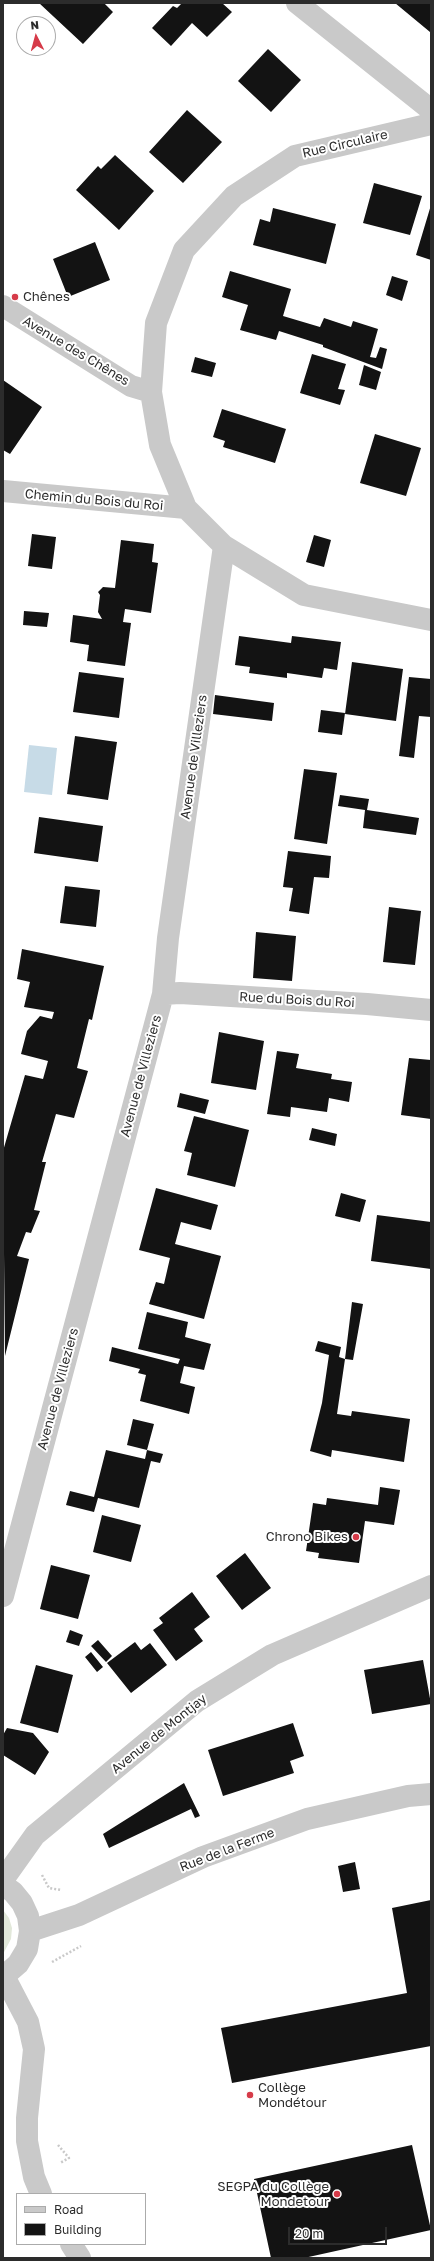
<!DOCTYPE html>
<meta charset="utf-8">
<style>
body{margin:0}
#map{position:relative;width:434px;height:2261px;overflow:hidden;background:#fff;font-family:"Golos Text",sans-serif}
canvas{display:block}
.frame{position:absolute;inset:0;border:4px solid #2c2c2c;pointer-events:none}
.legend{position:absolute;left:16px;top:2193px;width:130px;height:52px;box-sizing:border-box;background:#fff;border:1px solid #ababab;margin:0;padding:5px 7px;list-style:none;font-size:12px;color:#2c2c2c}
.legend li{display:flex;align-items:center;gap:8px;height:20px}
.legend b{width:20px;border:1px solid #ababab}
.north{position:absolute;left:16px;top:16px;width:40px;height:40px;box-sizing:border-box;background:#fff;border:1px solid #ababab;border-radius:50%;rotate:354deg;font-size:11px;font-weight:700;line-height:16px;text-align:center;color:#2c2c2c}
.north::after{content:'';display:block;margin:auto;width:14px;height:18px;background:#d63b49;clip-path:polygon(50% 0,100% 100%,50% 72%,0 100%)}
.scale{position:absolute;left:288px;top:2227px;width:99px;height:18px;box-sizing:border-box;border:2px solid #2c2c2c;border-top:0;padding-left:5px;font-size:12px;line-height:14px;white-space:nowrap;color:#2c2c2c;-webkit-text-stroke:3px #fff;paint-order:stroke}
</style>
<div id="map">
<canvas width="434" height="2261"></canvas>
<div class="frame"></div>
<ul class="legend">
<li><b style="height:5px;background:#c9c9c9"></b>Road</li>
<li><b style="height:11px;background:#131313"></b>Building</li>
</ul>
<div class="north">N</div>
<div class="scale">20 m</div>
</div>
<script>
const context = document.querySelector('canvas').getContext('2d');
context.lineJoin = 'round';
function fill(path, color) { context.fillStyle = color; context.fill(path, 'evenodd'); }
const shape = rows => new Path2D(rows.map(r => 'M' + r).join(''));
function strokePath(path, color, width, dash) { context.strokeStyle = color; context.lineWidth = width; context.lineCap = dash ? 'butt' : 'round'; context.setLineDash(dash || []); context.stroke(path); }
function label(font, color, halo, rows, align = 'center') {
  context.font = font + ' "Golos Text",sans-serif'; context.lineWidth = 4; context.setLineDash([]); context.textBaseline = 'middle'; context.strokeStyle = halo; context.fillStyle = color; for (const [text, x, y, turn = 0] of rows) {
    context.save(); context.translate(x, y); context.rotate((+turn || 0) * Math.PI / 180); context.textAlign = isNaN(turn) ? turn : align; if (halo) context.strokeText(text, 0, 0); context.fillText(text, 0, 0); context.restore();
  }
}
fill(shape([
 [3,1910,9,1918,12,1928,11,1939,3,1954]
]), '#e2e8da');
fill(shape([
 [29,745,57,748,52,795,24,792]
]), '#c7dbe7');
fill(shape([
 [39,3,104,3,113,12,83,44],
 [182,3,222,3,232,12,207,37,192,23,171,46,152,28,173,6,177,8],
 [395,3,431,3,431,30,430,32],
 [268,49,301,80,271,112,238,81],
 [187,110,222,142,183,183,149,152],
 [115,155,154,191,119,230,76,190,98,166,101,169],
 [374,183,422,196,410,235,363,223],
 [431,205,431,260,416,255],
 [273,208,336,224,326,264,253,245,260,219,270,222],
 [95,242,110,280,68,297,53,259],
 [230,271,291,289,283,316,320,327,324,318,351,327,353,321,378,329,370,357,376,358,380,347,387,349,382,369,323,347,323,345,279,331,276,340,240,330,248,305,222,297],
 [392,276,408,281,402,301,386,295],
 [312,354,346,364,338,389,345,390,340,405,300,393],
 [195,357,216,363,212,377,191,372],
 [364,365,381,372,376,390,359,385],
 [3,380,42,407,10,454,3,450],
 [222,409,286,429,275,463,223,447,225,441,213,437],
 [375,434,421,448,406,496,360,483],
 [32,534,56,537,52,569,28,566],
 [314,535,331,540,324,567,306,562],
 [121,540,154,544,152,562,158,563,151,613,125,609,123,622,131,623,125,666,87,661,89,645,70,642,73,615,102,619,98,612,100,595,98,592,103,587,115,588],
 [24,611,49,613,47,627,23,625],
 [239,636,291,643,292,636,341,642,337,670,324,668,322,678,287,673,287,678,249,673,250,667,235,665],
 [352,662,403,669,396,721,345,714],
 [79,672,124,678,119,718,73,712],
 [409,677,431,679,431,717,419,716,414,758,399,756],
 [215,695,274,703,272,721,213,714],
 [321,710,345,713,342,735,318,732],
 [75,736,117,742,108,800,67,794],
 [304,769,337,773,327,844,294,839],
 [340,795,369,799,367,810,419,818,416,835,363,828,365,810,338,806],
 [39,817,103,826,98,862,34,853],
 [288,851,331,856,329,878,314,877,309,914,289,911,293,888,283,887],
 [65,886,100,890,96,927,60,923],
 [389,907,421,911,415,965,383,962],
 [256,932,296,936,292,981,253,978],
 [22,949,104,966,92,1020,89,1019,77,1068,88,1071,74,1118,56,1114,42,1162,46,1162,34,1210,40,1211,31,1233,26,1232,17,1256,29,1259,5,1356,3,1151,25,1075,43,1079,48,1061,21,1054,27,1031,40,1016,52,1019,54,1012,24,1007,30,982,17,979],
 [219,1032,264,1041,256,1090,211,1083],
 [277,1051,299,1054,296,1068,332,1074,331,1079,352,1082,349,1102,329,1098,327,1112,291,1107,290,1117,267,1114],
 [409,1058,431,1060,431,1119,401,1115],
 [180,1093,209,1100,205,1114,177,1107],
 [194,1116,249,1130,235,1187,187,1175,192,1153,184,1151],
 [312,1128,337,1134,335,1146,309,1140],
 [156,1188,218,1205,211,1230,181,1222,175,1244,221,1256,204,1319,149,1304,156,1282,164,1284,170,1258,139,1250],
 [341,1193,366,1200,360,1222,335,1216],
 [377,1215,431,1222,431,1269,371,1261],
 [352,1302,363,1304,353,1360,345,1359],
 [147,1312,188,1322,185,1337,211,1344,204,1370,184,1366,180,1383,195,1387,189,1414,140,1401,146,1375,138,1373,140,1369,109,1361,112,1347,178,1364,180,1359,138,1349],
 [318,1341,341,1347,339,1357,345,1359,337,1414,351,1416,352,1411,410,1419,404,1462,332,1450,331,1457,310,1451,322,1403,329,1355,315,1351],
 [133,1419,154,1424,147,1450,127,1445],
 [106,1450,145,1459,147,1450,163,1454,160,1463,151,1461,139,1508,98,1498,94,1512,66,1505,70,1491,94,1497],
 [380,1487,400,1490,394,1525,365,1521,359,1563,318,1558,319,1553,306,1551,313,1503,326,1505,327,1498,378,1505],
 [102,1515,141,1525,131,1562,93,1552],
 [245,1553,271,1588,242,1610,216,1576],
 [51,1565,90,1575,78,1619,40,1609],
 [192,1592,210,1617,194,1629,203,1641,176,1661,153,1630,163,1623,159,1618],
 [70,1630,83,1635,79,1646,66,1642],
 [98,1640,112,1656,106,1662,91,1646],
 [135,1642,141,1650,150,1643,167,1665,131,1693,107,1663],
 [91,1652,103,1667,97,1672,85,1657],
 [423,1660,431,1704,372,1714,364,1670],
 [36,1665,73,1675,58,1733,20,1723],
 [293,1723,304,1756,290,1761,294,1773,223,1796,208,1750],
 [7,1728,33,1733,49,1752,35,1775,3,1755,3,1735],
 [184,1783,200,1816,195,1818,191,1809,109,1848,103,1834],
 [355,1862,360,1889,343,1892,338,1866],
 [431,1900,431,2046,232,2083,221,2028,407,1993,392,1908],
 [412,2145,431,2230,304,2258,271,2258,254,2179]
]), '#131313');
strokePath(shape([
 [42,1875,49,1888,61,1890],
 [52,1962,81,1946],
 [58,2145,69,2158,60,2163]
]), '#c9c9c9', 2.5, [2, 2]);
strokePath(shape([
 [297,3,431,110],
 [431,124,295,156,234,196,184,250,156,323,151,392,160,445,186,508,224,546,304,595,431,620],
 [3,306,131,386,151,392],
 [3,491,186,508],
 [163,994,180,993,367,1004,431,1010],
 [3,1596,163,994,168,938,224,546],
 [3,1880,35,1835,197,1701,272,1655,431,1586],
 [4,1976,28,2022,34,2049,27,2118,27,2141,34,2177,41,2194],
 [71,2244,80,2258]
]), '#c9c9c9', 22);
strokePath(shape([
 [3,1885,13,1892,22,1903,28,1916,30,1931,27,1949,18,1964,3,1977],
 [30,1931,79,1915,203,1857,307,1819,408,1796,431,1794]
]), '#c9c9c9', 22);
for (const [x, y, r, color] of [
 [15,297,4,"#d63b49"],
 [356,1537,4,"#d63b49"],
 [250,2095,4,"#d63b49"],
 [337,2194,4,"#d63b49"]
]) { const dot = new Path2D(); dot.arc(x, y, r, 0, 2 * Math.PI); context.fillStyle = color; context.fill(dot); strokePath(dot, '#fff', 1.5); }
label('13px', '#2c2c2c', '#fff', [
 ["Rue Circulaire",345,144,-13],
 ["Avenue des Chênes",76,351,31],
 ["Chemin du Bois du Roi",94,500,5],
 ["Avenue de Villeziers",194,757,-82],
 ["Rue du Bois du Roi",297,1000,3],
 ["Avenue de Villeziers",141,1076,-75],
 ["Avenue de Villeziers",58,1389,-75],
 ["Avenue de Montjay",159,1734,-39],
 ["Rue de la Ferme",227,1850,-21]
]);
label('13px', '#2c2c2c', '#fff', [
 ["Chênes",23,297],
 ["Chrono Bikes",348,1537,"right"],
 ["Collège",258,2088],
 ["Mondétour",258,2103],
 ["SEGPA du Collège",329,2187,"right"],
 ["Mondetour",329,2202,"right"]
], 'left');
</script>
